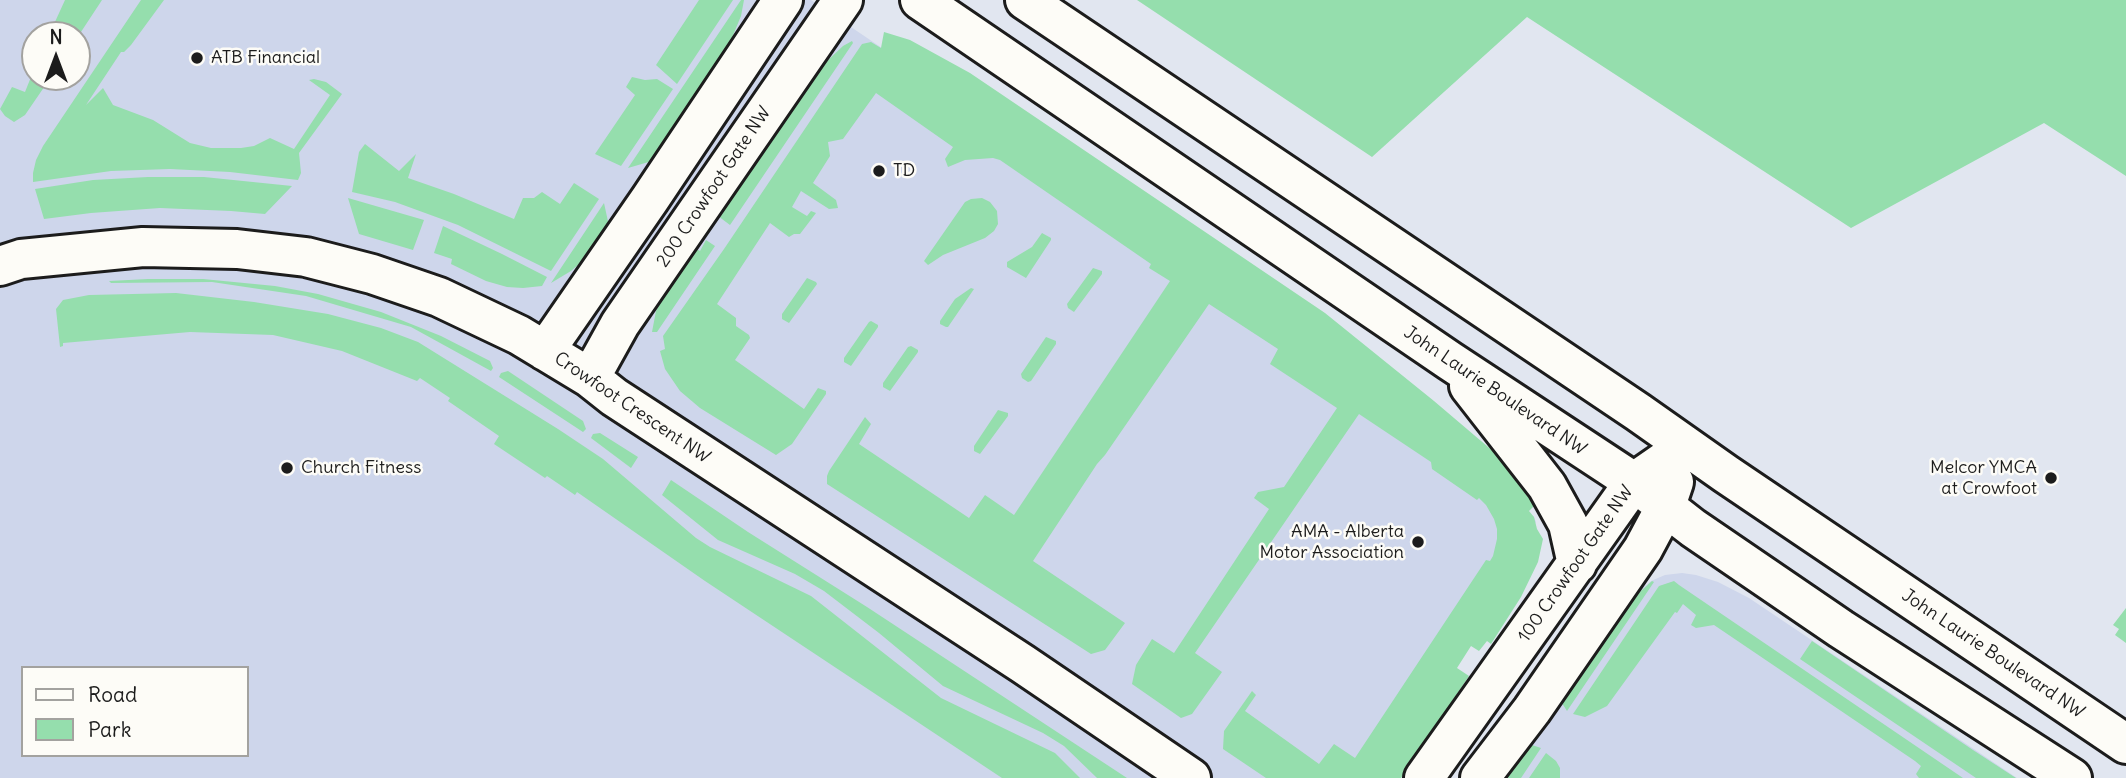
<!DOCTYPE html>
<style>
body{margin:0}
#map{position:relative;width:2126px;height:778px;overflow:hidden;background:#e1e6f0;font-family:Delius,sans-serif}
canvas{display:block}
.legend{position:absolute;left:21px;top:666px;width:228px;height:91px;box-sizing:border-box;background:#fdfcf7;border:2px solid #a3a29f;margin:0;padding:9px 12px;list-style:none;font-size:21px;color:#1c1c1c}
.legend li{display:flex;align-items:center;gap:14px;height:35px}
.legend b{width:35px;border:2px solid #a3a29f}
.north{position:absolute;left:21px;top:21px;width:70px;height:70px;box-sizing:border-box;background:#fdfcf7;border:2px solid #a3a29f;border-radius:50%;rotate:0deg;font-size:19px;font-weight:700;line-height:28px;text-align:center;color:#1c1c1c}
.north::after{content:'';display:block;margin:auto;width:24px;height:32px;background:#1c1c1c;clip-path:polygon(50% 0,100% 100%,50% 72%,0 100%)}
</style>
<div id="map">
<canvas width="2126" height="778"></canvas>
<ul class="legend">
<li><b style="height:9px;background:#fdfcf7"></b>Road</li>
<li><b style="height:19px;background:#95dead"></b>Park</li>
</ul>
<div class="north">N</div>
</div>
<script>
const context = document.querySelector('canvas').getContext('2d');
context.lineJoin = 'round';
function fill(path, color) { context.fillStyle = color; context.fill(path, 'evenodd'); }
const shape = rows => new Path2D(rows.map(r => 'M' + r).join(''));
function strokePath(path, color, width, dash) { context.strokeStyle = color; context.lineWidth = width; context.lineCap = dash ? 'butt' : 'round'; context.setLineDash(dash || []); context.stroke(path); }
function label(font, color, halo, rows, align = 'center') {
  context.font = font + ' Delius,sans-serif'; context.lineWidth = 5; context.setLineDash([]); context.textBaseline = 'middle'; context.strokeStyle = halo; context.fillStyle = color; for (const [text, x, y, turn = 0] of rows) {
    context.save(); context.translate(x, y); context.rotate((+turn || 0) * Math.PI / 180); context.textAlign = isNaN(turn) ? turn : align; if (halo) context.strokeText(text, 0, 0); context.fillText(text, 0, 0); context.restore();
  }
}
fill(shape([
 [0,0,811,0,1437,423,1534,517,1536,522,1371,778,0,778],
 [35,35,77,35,77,77,35,77],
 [23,668,247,668,247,755,23,755],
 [1682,573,1696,575,1718,582,1749,598,2017,778,1501,778,1623,604,1651,581,1665,575]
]), '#ced6eb');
fill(shape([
 [65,0,102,0,77,38,77,35,49,35],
 [141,0,164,0,131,45,124,52,121,52,86,105,103,88,113,105,153,120,190,143,211,148,241,148,254,146,270,138,294,149,330,95,309,80,314,79,326,82,342,94,299,153,301,173,298,180,230,172,170,169,111,171,33,182,33,173,36,160,43,146],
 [699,0,733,0,677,84,656,65],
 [741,0,744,0,741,16,729,45,707,79,652,161,628,168],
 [1137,0,2126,0,2126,176,2044,123,1851,228,1527,17,1372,157],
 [884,32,910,40,970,73,1325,313,1434,401,1494,452,1523,482,1537,503,1529,511,1534,517,1537,529,1543,539,1538,562,1521,597,1491,644,1487,641,1479,651,1471,646,1457,668,1469,676,1401,778,1266,778,1223,749,1224,731,1252,691,1256,695,1245,711,1319,764,1334,744,1355,758,1486,560,1490,561,1493,556,1497,539,1497,529,1494,519,1486,505,1479,498,1477,500,1432,469,1431,462,1359,414,1195,653,1222,672,1192,714,1181,718,1132,684,1136,665,1152,639,1174,653,1269,509,1254,498,1258,492,1284,487,1337,408,1270,364,1278,349,1209,304,1105,455,1097,464,1033,561,1125,623,1105,650,1091,654,827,484,827,476,829,471,865,417,871,424,859,444,969,518,985,495,1014,515,1170,281,1149,268,1151,264,1000,160,993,158,965,160,948,167,945,159,953,147,876,93,843,139,828,142,830,156,813,183,836,200,838,208,829,209,801,191,792,207,807,216,811,211,816,213,800,234,794,234,789,237,770,223,717,304,736,318,736,326,749,335,750,338,735,360,804,409,818,388,826,391,826,394,792,444,776,455,700,408,680,391,665,369,660,351,665,349,663,336,724,249,862,44,871,42,881,48],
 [852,41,853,43,730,225,718,216,808,82,824,64,843,46],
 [35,67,35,77,51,77,25,115,14,122,5,116,0,109,12,87,25,92],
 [632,77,645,80,657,79,673,89,621,166,595,154,635,95,626,87],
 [365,144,399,171,416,154,408,178,454,194,514,219,523,198,534,198,542,192,560,204,574,183,599,199,551,271,458,225,395,202,352,192,359,152],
 [148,177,204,177,292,186,265,214,231,211,160,208,91,213,44,219,35,189,93,180],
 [348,198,424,220,413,250,359,234],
 [982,198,990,202,997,211,998,224,994,231,985,238,943,255,928,265,924,261,965,202,971,199],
 [604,203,609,226,587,257,571,271,551,283],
 [443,226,502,254,547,277,542,286,523,288,507,287,486,281,451,264,452,259,434,253],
 [1042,233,1051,238,1051,240,1026,278,1007,267,1007,262,1032,247],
 [706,240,715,246,657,332,652,332,656,311,665,293,695,248,700,251],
 [1093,268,1102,271,1102,274,1074,312,1068,308,1067,304],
 [807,278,816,282,817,284,789,323,782,319,782,314],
 [148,279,203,279,275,286,318,294,381,312,441,336,490,361,493,368,491,371,411,327,306,296,212,282,111,283,109,281],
 [971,288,974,289,948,327,946,327,940,324,940,321,955,299],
 [176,293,254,302,328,314,381,328,418,342,558,429,603,459,696,538,710,547,811,596,941,698,1055,753,1080,778,1002,778,705,581,577,492,575,495,547,476,545,478,494,444,499,436,448,401,450,398,420,378,417,381,342,351,273,335,190,332,63,343,63,346,60,347,56,309,63,300,89,295],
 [871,321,878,325,878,327,851,366,844,362,844,358,869,322],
 [1046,337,1056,341,1056,344,1031,381,1028,382,1022,378,1021,374],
 [911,346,918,350,918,352,890,391,883,387,883,383,908,347],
 [508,371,583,421,586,429,583,432,499,377,501,373],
 [998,410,1008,413,1008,416,980,454,974,451,974,446],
 [600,433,638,457,631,468,591,438,593,434],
 [671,480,748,532,867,607,1127,778,1097,778,1064,746,1043,733,943,686,879,633,824,591,795,574,718,540,662,495],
 [1652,581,1654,582,1567,711,1560,700,1623,607],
 [1674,581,1679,585,1963,778,1919,778,1916,774,1921,766,1915,761,1714,625,1696,628,1691,625,1696,615,1683,604,1677,613,1675,612,1607,706,1585,717,1573,714,1659,586],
 [2126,608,2126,643,2115,635,2119,629,2113,625],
 [1812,641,1973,750,2016,778,1976,778,1800,659],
 [1526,743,1541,748,1521,778,1502,778],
 [1546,753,1556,761,1560,768,1560,778,1529,778]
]), '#95dead');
const secondary = shape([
 [920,0,1450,361,1634,482,1693,528,1841,629,2072,778],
 [1025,0,1638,412,1726,474,2126,744],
 [0,266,21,259,143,247,237,249,306,257,372,274,439,297,519,335,590,378,614,397,1023,664,1191,778],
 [545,351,650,199,783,0],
 [590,378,620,324,843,0],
 [1469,386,1547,486,1568,524,1577,564],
 [1424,778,1634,482,1686,446],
 [1480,778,1532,710,1643,549,1666,506,1674,482]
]);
strokePath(secondary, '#1c1c1c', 44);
strokePath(secondary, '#fdfcf7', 38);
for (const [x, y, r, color] of [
 [197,58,7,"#1c1c1c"],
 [879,171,7,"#1c1c1c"],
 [287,468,7,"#1c1c1c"],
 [2051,478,7,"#1c1c1c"],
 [1418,542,7,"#1c1c1c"]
]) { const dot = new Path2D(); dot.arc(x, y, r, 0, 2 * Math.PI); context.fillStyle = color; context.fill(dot); strokePath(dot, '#fdfcf7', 2.5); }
label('18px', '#1c1c1c', '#fdfcf7', [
 ["ATB Financial",211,58],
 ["TD",893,171],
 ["Church Fitness",301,468],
 ["Melcor YMCA",2037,468,"right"],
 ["at Crowfoot",2037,489,"right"],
 ["AMA - Alberta",1404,532,"right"],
 ["Motor Association",1404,553,"right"]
], 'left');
label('18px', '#1c1c1c', '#fdfcf7', [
 ["200 Crowfoot Gate NW",714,187,-56],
 ["John Laurie Boulevard NW",1495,391,34],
 ["Crowfoot Crescent NW",632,408,34],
 ["100 Crowfoot Gate NW",1576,564,-55],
 ["John Laurie Boulevard NW",1993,654,34]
]);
</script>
